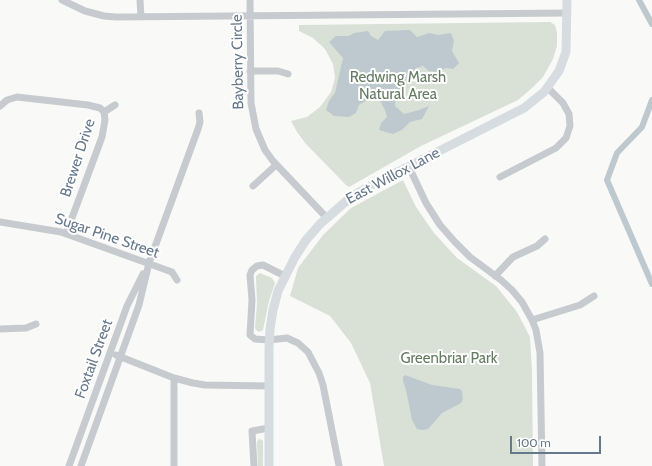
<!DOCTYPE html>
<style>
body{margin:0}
#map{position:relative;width:652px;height:466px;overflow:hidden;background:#f9faf7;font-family:Cabin,sans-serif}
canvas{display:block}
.scale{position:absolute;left:510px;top:436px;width:91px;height:18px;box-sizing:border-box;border:2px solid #66788b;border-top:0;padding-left:5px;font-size:12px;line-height:14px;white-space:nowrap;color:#66788b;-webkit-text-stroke:3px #fff;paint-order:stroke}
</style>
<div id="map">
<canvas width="652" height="466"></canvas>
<div class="scale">100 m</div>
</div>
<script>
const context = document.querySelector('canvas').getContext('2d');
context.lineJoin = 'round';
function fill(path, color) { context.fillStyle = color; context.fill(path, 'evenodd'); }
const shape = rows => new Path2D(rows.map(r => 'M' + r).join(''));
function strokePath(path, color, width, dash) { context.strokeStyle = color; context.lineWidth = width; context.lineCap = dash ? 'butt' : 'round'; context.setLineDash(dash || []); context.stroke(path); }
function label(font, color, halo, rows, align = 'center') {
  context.font = font + ' Cabin,sans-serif'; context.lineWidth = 4; context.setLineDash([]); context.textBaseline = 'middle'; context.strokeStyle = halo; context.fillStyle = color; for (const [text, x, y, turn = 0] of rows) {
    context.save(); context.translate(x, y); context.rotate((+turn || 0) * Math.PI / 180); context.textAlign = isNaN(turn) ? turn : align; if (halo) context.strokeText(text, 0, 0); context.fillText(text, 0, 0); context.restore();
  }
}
fill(shape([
 [550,22,555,25,557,33,557,46,553,59,543,77,532,88,518,100,421,146,349,187,346,185,306,144,297,132,291,121,307,117,320,107,331,92,335,78,333,64,325,49,313,38,299,31,299,25],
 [403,180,416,207,434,233,457,258,496,286,517,312,530,337,532,372,533,466,384,466,370,383,351,343,330,316,290,296,298,268,323,235,351,208],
 [260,273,272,278,275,283,269,301,263,330,259,332,256,330,255,328,257,303,256,279,256,276],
 [259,439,262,440,263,441,263,466,258,466,257,442]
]), '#d9e0d6');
fill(shape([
 [410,30,417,37,429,33,438,35,451,33,454,41,452,51,459,63,453,69,446,68,436,72,429,71,423,66,416,68,404,90,396,93,395,106,404,114,419,110,429,106,422,119,410,122,402,130,393,134,379,130,381,123,387,117,385,110,379,99,369,99,359,105,356,113,349,117,334,116,326,110,329,101,335,93,343,58,329,42,336,36,349,36,354,33,368,31,371,36,378,40,385,31],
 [405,375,432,385,460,389,462,391,463,399,461,403,442,413,428,429,422,430,417,429,412,420,406,390,403,381,403,377]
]), '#bdc9cf');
strokePath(shape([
 [639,0,652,24],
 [652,100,642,127,617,153,607,180,652,284]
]), '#bdc9cf', 6);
strokePath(shape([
 [62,0,85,11,104,16,116,17,567,13],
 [140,0,141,17],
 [250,0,251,103,256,129,265,150,273,161,326,217],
 [250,71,278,71,288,74],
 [0,106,7,100,17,97,88,105,100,108,104,112,105,120,102,137,66,234],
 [104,112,115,105],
 [409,167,426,203,440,225,455,242,470,257,501,280,512,290,522,302,532,320,536,330,540,353,542,466],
 [500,177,556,148,566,138,570,126,569,114,563,103,548,88],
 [253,186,276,165],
 [0,222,61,232,172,272,177,280],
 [285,276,263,265,257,266,252,270,250,275,252,300,250,335,255,339,269,340,287,338,298,343,308,352,319,373,323,385,339,466],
 [495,276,513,257,537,246,545,239],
 [532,320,580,305,594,296],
 [0,329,26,328,36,324],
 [116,355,174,378,193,383,205,385,269,386],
 [174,378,174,466],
 [69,466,127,306,143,274],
 [81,466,139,305,149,263,198,129,200,122,199,113],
 [254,466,252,431,269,428]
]), '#c7cbcf', 7);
strokePath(shape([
 [269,466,269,349,270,329,273,310,278,291,295,257,306,240,320,224,351,197,372,185,524,108,544,92,559,71,566,52,567,0]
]), '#d6dce0', 9);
label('15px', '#66788b', '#fff', [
 ["Bayberry Circle",238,62,-91],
 ["Brewer Drive",78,158,-72],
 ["East Willox Lane",393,176,-28],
 ["Sugar Pine Street",107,236,19],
 ["Foxtail Street",94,359,-70]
]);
label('15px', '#657b62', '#fff', [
 ["Redwing Marsh",398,78],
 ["Natural Area",398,95],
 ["Greenbriar Park",449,359]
]);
</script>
